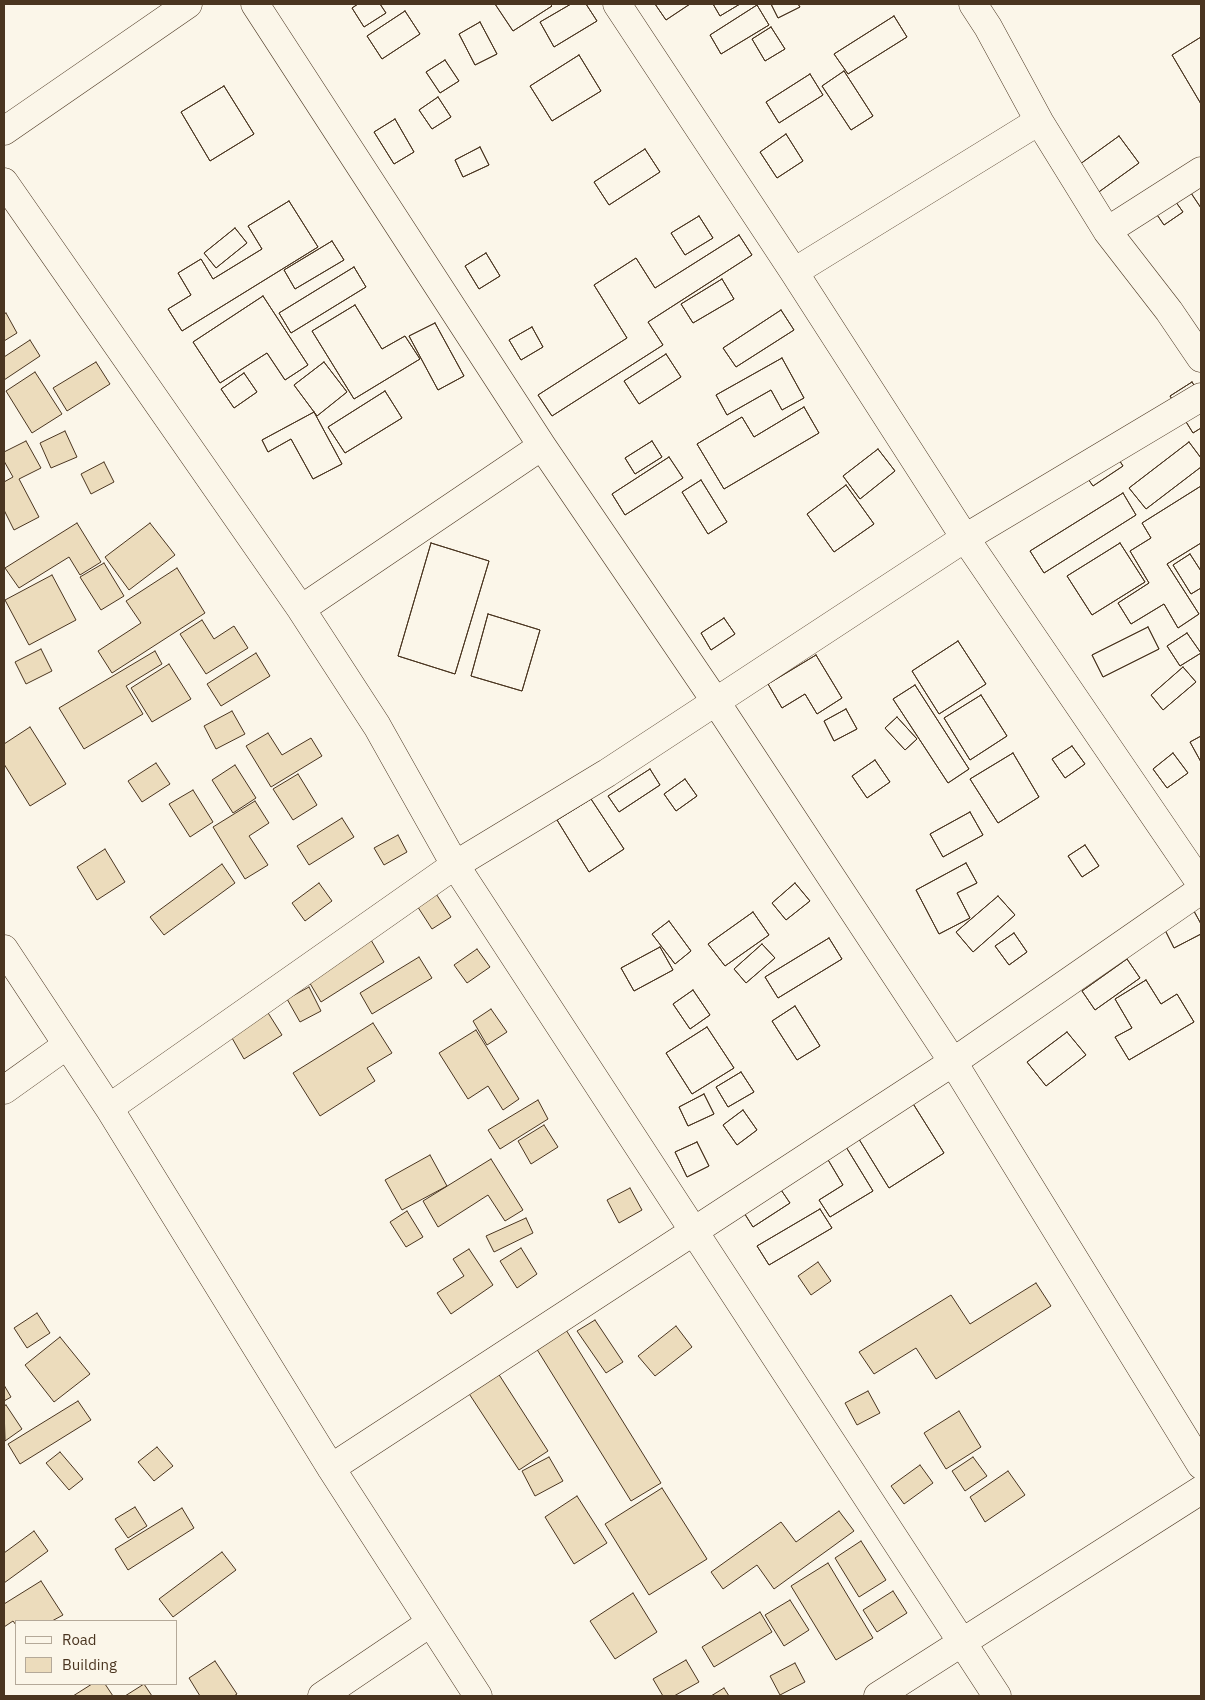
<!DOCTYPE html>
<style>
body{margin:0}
#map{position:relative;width:1205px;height:1700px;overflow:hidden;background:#fbf6e9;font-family:"IBM Plex Sans",sans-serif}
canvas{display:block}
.frame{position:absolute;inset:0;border:5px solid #4a3520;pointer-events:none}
.legend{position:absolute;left:15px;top:1620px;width:162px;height:65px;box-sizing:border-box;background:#fbf6e9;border:1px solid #b4a999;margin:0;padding:6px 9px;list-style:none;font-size:15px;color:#4a3520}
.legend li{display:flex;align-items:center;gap:10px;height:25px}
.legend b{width:25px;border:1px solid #b4a999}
</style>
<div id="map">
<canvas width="1205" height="1700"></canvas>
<div class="frame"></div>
<ul class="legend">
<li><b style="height:6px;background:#fbf6e9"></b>Road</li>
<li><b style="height:14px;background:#ecdcbc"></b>Building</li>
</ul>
</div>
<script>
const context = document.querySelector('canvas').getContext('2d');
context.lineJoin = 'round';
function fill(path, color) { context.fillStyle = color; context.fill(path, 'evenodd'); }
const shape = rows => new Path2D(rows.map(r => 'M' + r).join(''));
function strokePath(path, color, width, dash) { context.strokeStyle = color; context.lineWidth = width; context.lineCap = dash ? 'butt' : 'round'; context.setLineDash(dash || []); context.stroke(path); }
const building = shape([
 [358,4,380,4,386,13,364,27,352,8,358,4],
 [358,4,380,4,386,13,364,27,352,8,358,4],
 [495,4,550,4,552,6,513,31,495,4],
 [495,4,550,4,552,6,513,31,495,4],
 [571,4,586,4,597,21,554,47,540,22,571,4],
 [571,4,586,4,597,21,554,47,540,22,571,4],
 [655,4,690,4,666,20,655,4],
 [655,4,690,4,666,20,655,4],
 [713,4,740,4,720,16,713,4],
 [713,4,740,4,720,16,713,4],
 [771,4,798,4,800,7,778,18,771,4],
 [771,4,798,4,800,7,778,18,771,4],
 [757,5,769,25,721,54,710,35,757,5],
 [757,5,769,25,721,54,710,35,757,5],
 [405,11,420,34,382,59,367,36,405,11],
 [405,11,420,34,382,59,367,36,405,11],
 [894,16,907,37,848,74,834,54,894,16],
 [894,16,907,37,848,74,834,54,894,16],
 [480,22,497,54,475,65,459,34,480,22],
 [480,22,497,54,475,65,459,34,480,22],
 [771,27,785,49,765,61,752,39,771,27],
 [771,27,785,49,765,61,752,39,771,27],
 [1201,37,1201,104,1172,55,1201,37],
 [1201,37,1201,104,1172,55,1201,37],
 [579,55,601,91,552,121,530,86,579,55],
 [579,55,601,91,552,121,530,86,579,55],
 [445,60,459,81,440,93,426,72,445,60],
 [445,60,459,81,440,93,426,72,445,60],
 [844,71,873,116,851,130,822,86,844,71],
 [844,71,873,116,851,130,822,86,844,71],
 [810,74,823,95,779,123,766,102,810,74],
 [810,74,823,95,779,123,766,102,810,74],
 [224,86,254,134,210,161,181,112,224,86],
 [224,86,254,134,210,161,181,112,224,86],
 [438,97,451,117,432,129,419,110,438,97],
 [438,97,451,117,432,129,419,110,438,97],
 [395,119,414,152,394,164,374,132,395,119],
 [395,119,414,152,394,164,374,132,395,119],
 [786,134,803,161,777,178,760,152,786,134],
 [786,134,803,161,777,178,760,152,786,134],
 [1119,136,1139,163,1096,194,1076,167,1119,136],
 [1119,136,1139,163,1096,194,1076,167,1119,136],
 [480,147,489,165,463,177,455,160,480,147],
 [480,147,489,165,463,177,455,160,480,147],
 [645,149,660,172,609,205,594,182,645,149],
 [645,149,660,172,609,205,594,182,645,149],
 [1201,187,1201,208,1191,193,1201,187],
 [1201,187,1201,208,1191,193,1201,187],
 [1168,191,1183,212,1164,225,1149,203,1168,191],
 [1168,191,1183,212,1164,225,1149,203,1168,191],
 [289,201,318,247,182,331,168,309,191,295,178,273,201,259,213,279,262,249,248,226,289,201],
 [289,201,318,247,182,331,168,309,191,295,178,273,201,259,213,279,262,249,248,226,289,201],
 [699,216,713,238,685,255,671,233,699,216],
 [699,216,713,238,685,255,671,233,699,216],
 [235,228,247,243,216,268,204,253,235,228],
 [235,228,247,243,216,268,204,253,235,228],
 [739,235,752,255,648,322,663,345,552,416,538,395,627,338,594,285,636,258,655,288,739,235],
 [739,235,752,255,648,322,663,345,552,416,538,395,627,338,594,285,636,258,655,288,739,235],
 [332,241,344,260,295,289,284,270,332,241],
 [332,241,344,260,295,289,284,270,332,241],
 [486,253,500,276,479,289,465,266,486,253],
 [486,253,500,276,479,289,465,266,486,253],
 [354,267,366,287,291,333,279,313,354,267],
 [354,267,366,287,291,333,279,313,354,267],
 [722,279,734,299,693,323,681,304,722,279],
 [722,279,734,299,693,323,681,304,722,279],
 [263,296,308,365,285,380,267,353,220,383,193,342,263,296],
 [263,296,308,365,285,380,267,353,220,383,193,342,263,296],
 [355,305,382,349,405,336,420,359,354,399,312,331,355,305],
 [355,305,382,349,405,336,420,359,354,399,312,331,355,305],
 [781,310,794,330,736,367,723,348,781,310],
 [781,310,794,330,736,367,723,348,781,310],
 [6,313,17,333,4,341,4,314,6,313],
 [435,323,464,376,438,390,409,336,435,323],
 [435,323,464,376,438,390,409,336,435,323],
 [532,327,543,347,521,360,509,340,532,327],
 [532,327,543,347,521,360,509,340,532,327],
 [30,340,40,356,4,380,4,357,30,340],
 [666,354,681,377,639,404,624,381,666,354],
 [666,354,681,377,639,404,624,381,666,354],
 [782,358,804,398,782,410,771,390,727,415,716,395,782,358],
 [782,358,804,398,782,410,771,390,727,415,716,395,782,358],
 [96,362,110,384,67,411,53,388,96,362],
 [324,362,347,392,317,416,294,385,324,362],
 [324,362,347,392,317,416,294,385,324,362],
 [35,372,62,414,32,433,6,391,35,372],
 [244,373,257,392,234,408,221,389,244,373],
 [244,373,257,392,234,408,221,389,244,373],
 [1192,382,1201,396,1201,428,1193,433,1170,396,1192,382],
 [1192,382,1201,396,1201,428,1193,433,1170,396,1192,382],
 [385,391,402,418,345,453,328,427,385,391],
 [385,391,402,418,345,453,328,427,385,391],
 [804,407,819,433,724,489,697,444,742,417,754,437,804,407],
 [804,407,819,433,724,489,697,444,742,417,754,437,804,407],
 [314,412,342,464,313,479,291,439,268,452,262,440,314,412],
 [314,412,342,464,313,479,291,439,268,452,262,440,314,412],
 [65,431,77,457,51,468,40,443,65,431],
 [26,441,41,468,19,479,39,517,14,530,4,510,4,482,13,477,4,461,4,452,26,441],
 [652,441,662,457,635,474,625,458,652,441],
 [652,441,662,457,635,474,625,458,652,441],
 [1189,442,1201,458,1201,467,1146,509,1129,488,1189,442],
 [1189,442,1201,458,1201,467,1146,509,1129,488,1189,442],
 [1110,446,1123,466,1093,486,1079,466,1110,446],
 [1110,446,1123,466,1093,486,1079,466,1110,446],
 [878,449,895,471,860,499,843,476,878,449],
 [878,449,895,471,860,499,843,476,878,449],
 [669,457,683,478,625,515,612,494,669,457],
 [669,457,683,478,625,515,612,494,669,457],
 [104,462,114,482,91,494,81,474,104,462],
 [701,480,727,522,708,534,682,492,701,480],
 [701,480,727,522,708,534,682,492,701,480],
 [846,485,874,524,834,552,807,514,846,485],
 [846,485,874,524,834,552,807,514,846,485],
 [1201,486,1201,543,1167,564,1199,614,1178,628,1164,604,1131,624,1118,603,1149,583,1130,551,1151,538,1142,523,1201,486],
 [1201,486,1201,543,1167,564,1199,614,1178,628,1164,604,1131,624,1118,603,1149,583,1130,551,1151,538,1142,523,1201,486],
 [1123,493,1136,515,1044,573,1030,551,1123,493],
 [1123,493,1136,515,1044,573,1030,551,1123,493],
 [77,523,101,562,80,575,69,557,19,588,5,568,77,523],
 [150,523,175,555,129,590,105,557,150,523],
 [431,543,489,561,455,674,398,656,431,543],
 [431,543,489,561,455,674,398,656,431,543],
 [1120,543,1145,582,1092,615,1067,576,1120,543],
 [1120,543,1145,582,1092,615,1067,576,1120,543],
 [1190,554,1201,571,1201,588,1191,594,1173,565,1190,554],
 [1190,554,1201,571,1201,588,1191,594,1173,565,1190,554],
 [104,563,124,596,101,610,80,577,104,563],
 [177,568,205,613,112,673,98,651,141,623,126,601,177,568],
 [52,575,76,620,29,645,5,600,52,575],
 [488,614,540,630,522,691,471,676,488,614],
 [488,614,540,630,522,691,471,676,488,614],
 [724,618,735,634,711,650,701,633,724,618],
 [724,618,735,634,711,650,701,633,724,618],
 [202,620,214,639,234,626,248,648,206,674,180,634,202,620],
 [1148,627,1159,649,1103,677,1092,655,1148,627],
 [1148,627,1159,649,1103,677,1092,655,1148,627],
 [1187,633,1201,653,1180,666,1167,646,1187,633],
 [1187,633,1201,653,1180,666,1167,646,1187,633],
 [958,641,986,684,939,714,912,671,958,641],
 [958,641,986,684,939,714,912,671,958,641],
 [41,649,52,671,26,684,15,662,41,649],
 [155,651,162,664,126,686,143,714,84,749,59,708,155,651],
 [256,653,270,676,221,706,207,684,256,653],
 [816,655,842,698,817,714,805,694,782,708,768,684,816,655],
 [816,655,842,698,817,714,805,694,782,708,768,684,816,655],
 [169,664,191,699,152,722,131,688,169,664],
 [1183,667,1196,682,1163,710,1151,695,1183,667],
 [1183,667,1196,682,1163,710,1151,695,1183,667],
 [915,685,969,769,948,783,893,699,915,685],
 [915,685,969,769,948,783,893,699,915,685],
 [981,695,1007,736,970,760,944,718,981,695],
 [981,695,1007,736,970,760,944,718,981,695],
 [846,709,857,729,834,741,824,721,846,709],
 [846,709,857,729,834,741,824,721,846,709],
 [232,711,245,734,216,749,204,726,232,711],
 [897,717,917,739,905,750,885,728,897,717],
 [897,717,917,739,905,750,885,728,897,717],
 [30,727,66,784,30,806,4,764,4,744,30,727],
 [268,733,282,755,311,738,322,756,271,787,246,746,268,733],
 [1201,736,1201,762,1190,742,1201,736],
 [1201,736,1201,762,1190,742,1201,736],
 [1072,746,1085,764,1065,778,1052,759,1072,746],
 [1072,746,1085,764,1065,778,1052,759,1072,746],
 [1013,753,1039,797,998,823,970,779,1013,753],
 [1013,753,1039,797,998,823,970,779,1013,753],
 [1173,753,1188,773,1167,788,1153,769,1173,753],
 [1173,753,1188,773,1167,788,1153,769,1173,753],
 [875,760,890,782,867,798,852,776,875,760],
 [875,760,890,782,867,798,852,776,875,760],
 [156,763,170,784,142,802,128,781,156,763],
 [235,765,256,798,233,813,212,780,235,765],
 [650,769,660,785,619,812,608,796,650,769],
 [650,769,660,785,619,812,608,796,650,769],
 [298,774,317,805,293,820,273,789,298,774],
 [685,779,697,796,676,811,664,794,685,779],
 [685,779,697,796,676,811,664,794,685,779],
 [193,790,213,822,190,837,169,804,193,790],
 [591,799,624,849,589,872,557,820,591,799],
 [591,799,624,849,589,872,557,820,591,799],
 [255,801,269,823,249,836,268,865,245,879,213,827,255,801],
 [970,812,983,835,943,857,930,834,970,812],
 [970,812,983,835,943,857,930,834,970,812],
 [342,818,354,837,309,865,297,846,342,818],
 [398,835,407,852,384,865,374,848,398,835],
 [1085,845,1099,866,1082,877,1068,856,1085,845],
 [1085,845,1099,866,1082,877,1068,856,1085,845],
 [105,849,125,882,97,900,77,867,105,849],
 [966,863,977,883,957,893,970,918,939,934,916,890,966,863],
 [966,863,977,883,957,893,970,918,939,934,916,890,966,863],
 [222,864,235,883,164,935,150,917,222,864],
 [319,883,332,901,305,921,292,903,319,883],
 [795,883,810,901,786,920,772,903,795,883],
 [795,883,810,901,786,920,772,903,795,883],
 [431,886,451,917,432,929,412,898,431,886],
 [998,896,1015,915,973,952,956,932,998,896],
 [998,896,1015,915,973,952,956,932,998,896],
 [1189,902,1201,924,1201,934,1174,948,1159,918,1189,902],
 [1189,902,1201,924,1201,934,1174,948,1159,918,1189,902],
 [753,912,769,935,725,966,708,944,753,912],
 [753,912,769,935,725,966,708,944,753,912],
 [669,921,691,951,675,964,652,934,669,921],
 [669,921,691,951,675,964,652,934,669,921],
 [1014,933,1027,952,1009,965,995,946,1014,933],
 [1014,933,1027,952,1009,965,995,946,1014,933],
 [829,938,842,959,778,998,765,977,829,938],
 [829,938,842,959,778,998,765,977,829,938],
 [371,940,384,962,321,1002,308,980,371,940],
 [762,944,775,958,746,983,734,969,762,944],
 [762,944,775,958,746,983,734,969,762,944],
 [660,947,673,970,634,991,621,968,660,947],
 [660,947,673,970,634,991,621,968,660,947],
 [477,949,490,967,467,983,454,965,477,949],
 [419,957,432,978,372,1014,360,993,419,957],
 [1127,959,1140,978,1095,1010,1082,991,1127,959],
 [1127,959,1140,978,1095,1010,1082,991,1127,959],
 [1146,980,1161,1004,1177,994,1194,1022,1129,1060,1115,1037,1132,1028,1115,999,1146,980],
 [1146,980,1161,1004,1177,994,1194,1022,1129,1060,1115,1037,1132,1028,1115,999,1146,980],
 [309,987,321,1011,300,1022,287,999,309,987],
 [693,990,710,1015,690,1029,673,1004,693,990],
 [693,990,710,1015,690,1029,673,1004,693,990],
 [795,1006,820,1046,797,1060,772,1021,795,1006],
 [795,1006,820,1046,797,1060,772,1021,795,1006],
 [265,1008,282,1035,244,1059,228,1031,265,1008],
 [491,1009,507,1032,487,1045,473,1021,491,1009],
 [373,1023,392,1053,367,1068,375,1081,320,1116,293,1073,373,1023],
 [707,1027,734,1068,692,1094,666,1053,707,1027],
 [707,1027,734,1068,692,1094,666,1053,707,1027],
 [476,1030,519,1099,503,1110,488,1086,468,1099,439,1053,476,1030],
 [1067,1032,1086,1055,1046,1086,1027,1062,1067,1032],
 [1067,1032,1086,1055,1046,1086,1027,1062,1067,1032],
 [741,1072,754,1092,728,1107,716,1087,741,1072],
 [741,1072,754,1092,728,1107,716,1087,741,1072],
 [704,1094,714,1114,688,1126,679,1107,704,1094],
 [704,1094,714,1114,688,1126,679,1107,704,1094],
 [538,1100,548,1119,500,1149,488,1130,538,1100],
 [912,1102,944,1153,889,1188,857,1136,912,1102],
 [912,1102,944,1153,889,1188,857,1136,912,1102],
 [743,1110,757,1130,737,1145,723,1125,743,1110],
 [743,1110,757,1130,737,1145,723,1125,743,1110],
 [544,1125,558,1147,531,1164,518,1141,544,1125],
 [697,1142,709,1166,687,1177,675,1152,697,1142],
 [697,1142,709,1166,687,1177,675,1152,697,1142],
 [843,1142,873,1191,830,1217,819,1200,843,1185,824,1153,843,1142],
 [843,1142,873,1191,830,1217,819,1200,843,1185,824,1153,843,1142],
 [430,1155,447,1186,402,1210,385,1180,430,1155],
 [491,1159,523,1210,505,1221,488,1195,438,1227,423,1201,491,1159],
 [777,1184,790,1203,753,1227,741,1208,777,1184],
 [777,1184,790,1203,753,1227,741,1208,777,1184],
 [630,1188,642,1210,619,1223,607,1200,630,1188],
 [820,1209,832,1228,769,1265,757,1246,820,1209],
 [820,1209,832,1228,769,1265,757,1246,820,1209],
 [407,1211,423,1237,406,1247,390,1222,407,1211],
 [526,1218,533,1233,494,1252,486,1236,526,1218],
 [521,1248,537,1274,517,1288,500,1261,521,1248],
 [469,1249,493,1285,451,1314,437,1293,464,1276,453,1259,469,1249],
 [818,1262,831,1281,811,1295,798,1276,818,1262],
 [1036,1283,1051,1306,936,1379,916,1348,874,1374,859,1352,951,1295,970,1324,1036,1283],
 [37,1313,50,1333,27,1348,14,1328,37,1313],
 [595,1320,623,1362,606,1373,577,1331,595,1320],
 [563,1325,661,1483,631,1501,533,1343,563,1325],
 [676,1326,692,1347,655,1376,638,1356,676,1326],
 [60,1337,90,1374,54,1402,25,1365,60,1337],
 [496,1370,548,1451,519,1470,466,1389,496,1370],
 [4,1385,11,1397,4,1401,4,1385],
 [868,1391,880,1413,857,1425,845,1403,868,1391],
 [78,1401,91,1420,20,1464,8,1444,78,1401],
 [6,1405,22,1429,5,1441,4,1406,6,1405],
 [959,1411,981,1447,946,1469,924,1433,959,1411],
 [157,1447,173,1466,154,1481,138,1462,157,1447],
 [60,1452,83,1479,69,1490,46,1463,60,1452],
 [549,1457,563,1481,535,1496,522,1471,549,1457],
 [973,1457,987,1476,965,1491,952,1471,973,1457],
 [920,1465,933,1483,904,1504,891,1486,920,1465],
 [1008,1471,1025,1495,985,1522,970,1497,1008,1471],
 [662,1488,707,1559,649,1595,605,1524,662,1488],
 [577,1496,607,1543,574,1564,545,1517,577,1496],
 [135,1507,147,1526,128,1538,115,1519,135,1507],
 [182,1508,194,1528,128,1570,115,1549,182,1508],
 [839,1511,854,1531,774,1589,757,1565,723,1589,711,1572,781,1522,796,1542,839,1511],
 [34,1531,48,1551,4,1583,4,1553,34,1531],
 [861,1541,886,1580,859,1597,835,1558,861,1541],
 [222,1552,236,1570,173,1617,159,1599,222,1552],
 [828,1563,873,1638,836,1660,791,1586,828,1563],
 [41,1581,63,1615,52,1621,16,1621,16,1625,13,1621,4,1627,4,1604,41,1581],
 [893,1591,907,1613,877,1632,863,1610,893,1591],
 [633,1593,657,1632,615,1659,590,1621,633,1593],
 [790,1600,809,1630,784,1646,765,1615,790,1600],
 [760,1612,772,1632,714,1667,702,1647,760,1612],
 [686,1660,699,1682,674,1696,663,1696,653,1679,686,1660],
 [215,1661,237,1694,234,1696,200,1696,189,1678,215,1661],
 [795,1663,805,1682,780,1695,770,1676,795,1663],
 [92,1684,105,1684,113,1696,73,1696,92,1684],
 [144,1684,152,1696,125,1696,144,1684],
 [724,1688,729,1696,711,1696,724,1688]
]);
fill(building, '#ecdcbc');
strokePath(building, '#4a3520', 1);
const minor = shape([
 [255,4,542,446,716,702,953,1062,1201,1465],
 [617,4,794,272,965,538,1201,884],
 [973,4,988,27,1039,121,1107,231,1169,311,1201,358],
 [4,131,188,4],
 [4,182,301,609,377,726,455,865,997,1696],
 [1107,231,1201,171],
 [794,272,1039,121],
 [301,609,542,446],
 [4,949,109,1108,331,1468,478,1696],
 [4,1090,67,1045],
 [109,1108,455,865,607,773,965,538,1201,397],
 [331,1468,953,1062,1201,890],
 [322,1696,430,1623],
 [878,1696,1201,1490]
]);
strokePath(minor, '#4a3520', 29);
strokePath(minor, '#fbf6e9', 28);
</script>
